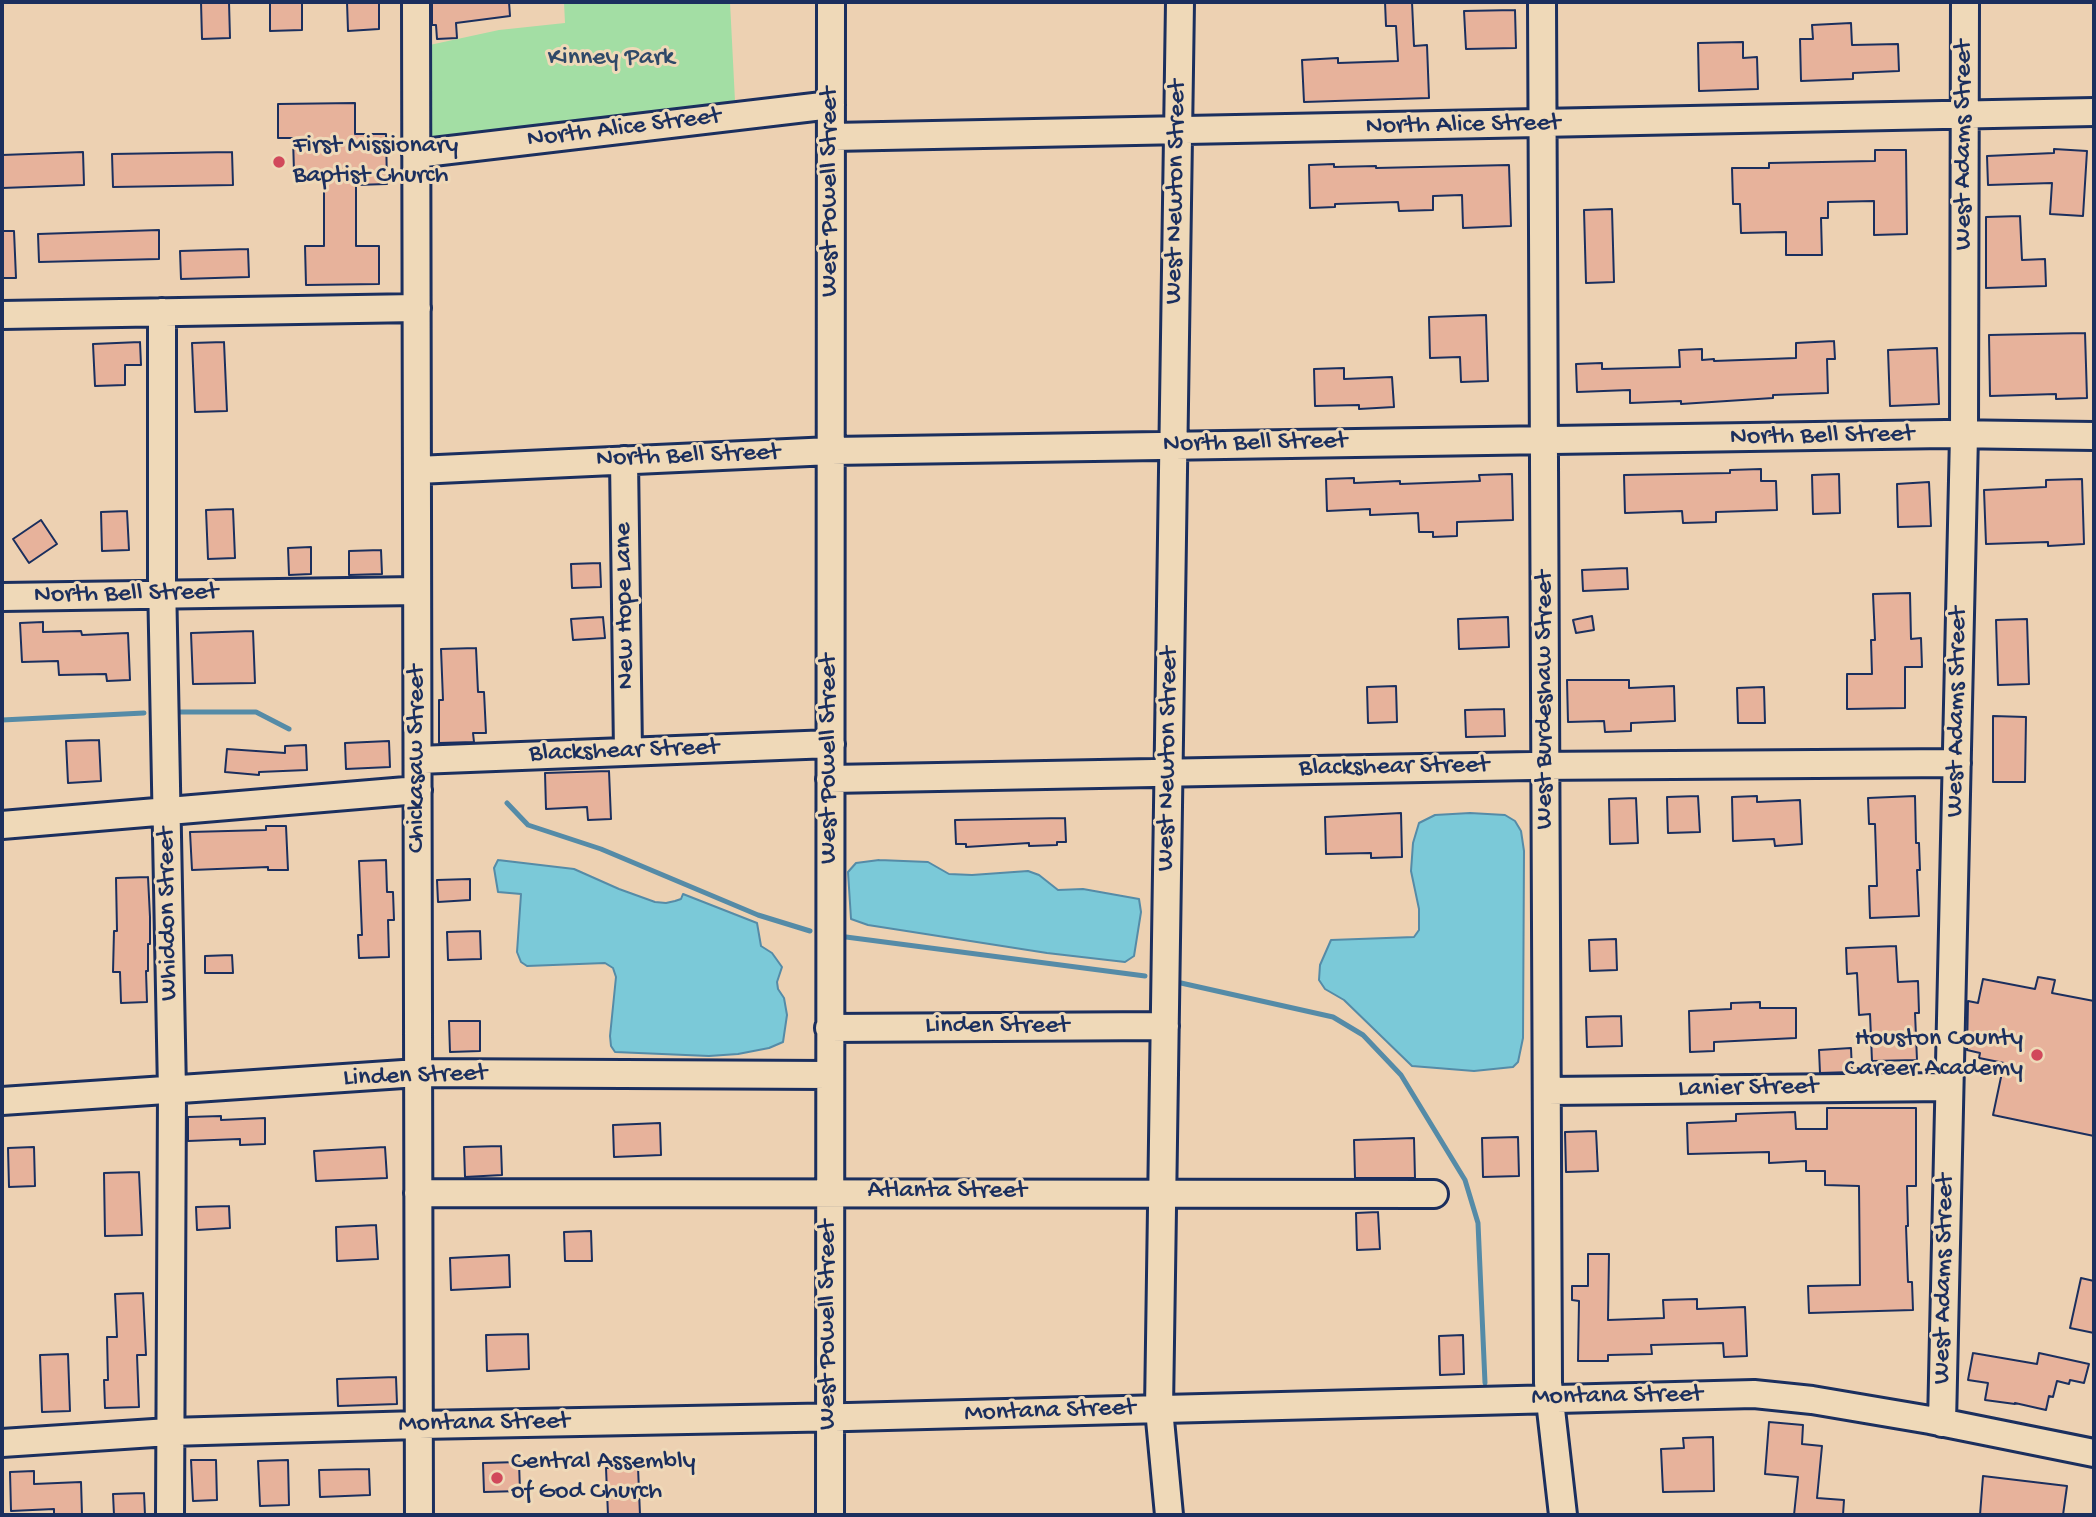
<!DOCTYPE html>
<style>
body{margin:0}
#map{position:relative;width:2096px;height:1517px;overflow:hidden;background:#edd1b2;font-family:"Gochi Hand",sans-serif}
canvas{display:block}
.frame{position:absolute;inset:0;border:4px solid #1b2f5e;pointer-events:none}
</style>
<div id="map">
<canvas width="2096" height="1517"></canvas>
<div class="frame"></div>
</div>
<script>
const context = document.querySelector('canvas').getContext('2d');
context.lineJoin = 'round';
function fill(path, color) { context.fillStyle = color; context.fill(path, 'evenodd'); }
const shape = rows => new Path2D(rows.map(r => 'M' + r).join(''));
function strokePath(path, color, width, dash) { context.strokeStyle = color; context.lineWidth = width; context.lineCap = dash ? 'butt' : 'round'; context.setLineDash(dash || []); context.stroke(path); }
function label(font, color, halo, rows, align = 'center') {
  context.font = font + ' "Gochi Hand",sans-serif'; context.lineWidth = 6; context.setLineDash([]); context.textBaseline = 'middle'; context.strokeStyle = halo; context.fillStyle = color; for (const [text, x, y, turn = 0] of rows) {
    context.save(); context.translate(x, y); context.rotate((+turn || 0) * Math.PI / 180); context.textAlign = isNaN(turn) ? turn : align; if (halo) context.strokeText(text, 0, 0); context.fillText(text, 0, 0); context.restore();
  }
}
fill(shape([
 [564,2,730,2,735,101,425,140,425,46,499,30,565,23]
]), '#a3dea4');
const water = shape([
 [1470,813,1505,815,1515,821,1521,831,1524,851,1523,1038,1518,1062,1513,1067,1474,1071,1412,1066,1344,1000,1325,989,1319,980,1320,965,1331,940,1414,937,1419,930,1419,909,1411,871,1413,843,1419,823,1435,815,1470,813],
 [498,860,574,869,619,889,655,902,666,903,675,901,681,899,683,894,757,923,761,946,772,953,782,967,777,982,778,989,784,998,787,1015,783,1042,769,1048,738,1054,709,1056,615,1052,611,1046,610,1036,616,977,613,968,605,963,527,966,521,962,517,952,521,894,498,892,494,868,498,860],
 [879,860,928,862,949,874,972,875,1028,871,1039,875,1058,890,1083,889,1139,899,1141,912,1134,956,1125,962,1047,953,868,925,851,919,848,872,856,863,879,860]
]);
fill(water, '#7bc9d8');
strokePath(water, '#558ba7', 2);
strokePath(shape([
 [178,712,256,712,289,729],
 [2,720,144,713],
 [507,803,528,825,601,849,758,915,810,931],
 [846,937,1145,976],
 [1181,983,1333,1017,1363,1035,1401,1075,1465,1180,1478,1223,1485,1383]
]), '#558ba7', 5);
const building = shape([
 [201,2,229,2,230,38,202,39,201,2],
 [270,2,302,2,302,30,270,31,270,2],
 [347,2,379,2,379,29,348,31,347,2],
 [432,2,509,2,510,16,456,23,457,38,437,39,436,25,432,25,432,2],
 [1385,2,1412,2,1414,46,1427,45,1429,98,1304,102,1302,60,1338,58,1338,63,1398,61,1396,26,1386,26,1385,2],
 [1515,10,1516,48,1466,49,1464,11,1515,10],
 [1851,23,1852,45,1898,44,1899,71,1853,73,1853,79,1801,81,1800,39,1813,39,1812,25,1851,23],
 [1743,42,1743,58,1757,57,1758,89,1699,91,1698,43,1743,42],
 [355,103,355,134,386,134,387,184,356,185,356,246,379,246,379,284,306,285,305,246,324,246,324,172,294,172,293,138,278,138,278,104,355,103],
 [2054,149,2087,151,2083,216,2050,214,2052,183,1988,185,1987,156,2054,153,2054,149],
 [1875,150,1906,150,1907,234,1874,235,1874,201,1828,202,1828,218,1821,218,1822,255,1786,255,1786,232,1741,233,1740,204,1733,204,1732,168,1769,168,1769,163,1875,161,1875,150],
 [83,152,84,185,2,188,2,155,83,152],
 [232,152,233,185,113,187,112,154,232,152],
 [1334,164,1334,167,1376,166,1376,168,1509,165,1511,226,1463,228,1462,195,1433,196,1433,210,1399,211,1398,202,1335,204,1335,207,1310,208,1309,165,1334,164],
 [1612,209,1614,282,1586,283,1584,210,1612,209],
 [2020,216,2022,260,2045,259,2046,286,1986,288,1986,217,2020,216],
 [159,230,159,259,39,262,38,234,159,230],
 [2,231,14,231,16,278,2,278,2,231],
 [248,249,249,277,181,279,180,251,248,249],
 [1486,315,1488,381,1461,382,1460,357,1430,358,1429,317,1486,315],
 [2085,333,2087,398,2056,399,2056,394,1990,396,1989,335,2085,333],
 [1834,341,1835,359,1827,359,1828,393,1773,395,1773,398,1681,404,1681,401,1630,403,1630,390,1577,392,1576,364,1602,363,1602,369,1680,367,1679,350,1702,349,1702,360,1714,359,1714,361,1796,358,1796,343,1834,341],
 [140,342,141,365,125,365,125,385,95,386,93,344,140,342],
 [224,342,227,411,195,412,192,343,224,342],
 [1937,348,1939,404,1890,406,1888,350,1937,348],
 [1344,368,1344,379,1392,377,1394,407,1359,409,1359,405,1315,406,1314,369,1344,368],
 [1761,469,1761,481,1776,481,1777,510,1716,512,1716,522,1683,523,1682,511,1625,513,1624,475,1730,473,1730,470,1761,469],
 [1512,474,1513,520,1457,522,1457,536,1433,537,1433,532,1419,532,1418,513,1370,515,1370,509,1327,511,1326,479,1354,478,1354,483,1400,481,1400,484,1480,481,1479,475,1512,474],
 [1839,474,1840,513,1813,514,1812,475,1839,474],
 [2082,479,2084,544,2048,546,2048,542,1986,544,1984,490,2046,487,2046,480,2082,479],
 [1929,482,1931,526,1898,527,1897,484,1929,482],
 [233,509,235,558,208,559,206,510,233,509],
 [127,511,129,550,102,551,101,512,127,511],
 [41,520,57,544,29,563,13,539,41,520],
 [311,547,311,574,289,575,288,548,311,547],
 [381,550,382,574,349,575,349,551,381,550],
 [600,563,601,587,572,588,571,564,600,563],
 [1627,568,1628,589,1583,591,1582,570,1627,568],
 [1910,593,1911,639,1921,638,1922,667,1905,667,1905,708,1847,709,1847,674,1872,674,1871,640,1875,640,1873,594,1910,593],
 [1592,616,1594,630,1576,633,1573,620,1592,616],
 [603,617,605,638,573,640,571,619,603,617],
 [1508,617,1509,647,1459,649,1458,619,1508,617],
 [2027,619,2029,684,1998,685,1996,620,2027,619],
 [43,622,43,632,81,631,82,635,128,633,130,680,107,681,106,674,59,675,58,661,22,662,20,623,43,622],
 [253,631,255,683,193,684,191,633,253,631],
 [476,648,478,692,484,692,486,733,473,733,474,742,439,743,439,700,443,700,441,649,476,648],
 [1567,680,1629,680,1629,688,1674,686,1675,721,1631,723,1631,731,1605,732,1604,721,1568,722,1567,680],
 [1396,686,1397,722,1368,723,1367,687,1396,686],
 [1764,687,1765,723,1738,723,1737,688,1764,687],
 [1504,709,1505,736,1466,737,1465,710,1504,709],
 [1993,716,2026,717,2025,782,1993,782,1993,716],
 [99,740,101,781,68,783,66,741,99,740],
 [389,741,390,767,346,769,345,743,389,741],
 [306,745,307,770,259,772,259,775,225,772,227,749,285,753,285,746,306,745],
 [609,771,611,819,588,820,587,807,546,809,545,773,609,771],
 [1698,796,1700,832,1668,833,1667,797,1698,796],
 [1757,796,1757,802,1800,800,1802,844,1775,846,1774,839,1733,841,1732,797,1757,796],
 [1915,796,1916,843,1919,843,1920,870,1917,870,1919,916,1870,918,1869,886,1877,886,1875,824,1869,824,1868,798,1915,796],
 [1636,798,1638,843,1610,844,1609,799,1636,798],
 [1401,813,1402,857,1371,858,1371,853,1326,854,1325,817,1401,813],
 [1065,818,1066,842,1057,842,1057,845,1029,846,1029,843,966,847,966,844,956,844,955,820,1065,818],
 [266,826,286,826,288,870,268,870,268,867,192,870,190,832,266,830,266,826],
 [386,860,387,892,393,892,394,920,388,920,389,957,359,958,358,935,362,935,359,861,386,860],
 [148,877,150,917,150,944,148,944,148,971,146,971,147,1002,121,1003,120,972,113,972,114,931,117,931,116,878,148,877],
 [470,879,470,900,438,902,437,880,470,879],
 [480,931,481,959,448,960,447,932,480,931],
 [1616,939,1617,970,1590,971,1589,940,1616,939],
 [1896,946,1898,982,1918,981,1919,1013,1915,1013,1917,1060,1872,1061,1870,1014,1859,1015,1857,973,1847,974,1846,948,1896,946],
 [232,955,233,973,205,973,205,956,232,955],
 [2038,977,2055,980,2052,993,2094,1001,2094,1136,1993,1115,2004,1063,1979,1058,1980,1053,1967,1050,1968,1001,1978,1003,1983,979,2035,989,2038,977],
 [1760,1002,1760,1008,1796,1008,1796,1038,1714,1042,1714,1051,1690,1052,1689,1011,1731,1009,1731,1003,1760,1002],
 [1621,1016,1622,1046,1587,1047,1586,1017,1621,1016],
 [449,1021,480,1021,480,1051,450,1052,449,1021],
 [1851,1048,1852,1072,1820,1073,1819,1050,1851,1048],
 [1827,1108,1916,1108,1916,1186,1907,1186,1908,1226,1906,1226,1908,1282,1912,1282,1913,1310,1809,1313,1808,1286,1860,1285,1859,1186,1825,1185,1825,1171,1806,1171,1806,1161,1769,1163,1769,1152,1688,1154,1687,1123,1736,1121,1736,1114,1795,1112,1796,1129,1827,1129,1827,1108],
 [221,1116,221,1120,265,1118,265,1144,240,1145,240,1139,188,1141,188,1117,221,1116],
 [660,1123,661,1155,614,1157,613,1125,660,1123],
 [1596,1131,1598,1171,1566,1172,1565,1132,1596,1131],
 [1518,1137,1519,1176,1483,1177,1482,1138,1518,1137],
 [1414,1138,1415,1178,1355,1178,1354,1140,1414,1138],
 [501,1146,502,1175,465,1177,464,1147,501,1146],
 [34,1147,35,1186,9,1187,8,1148,34,1147],
 [385,1147,387,1178,316,1181,314,1151,385,1147],
 [139,1172,142,1235,105,1236,104,1173,139,1172],
 [229,1206,230,1228,197,1230,196,1207,229,1206],
 [1378,1212,1380,1249,1357,1250,1356,1213,1378,1212],
 [376,1225,378,1259,337,1261,336,1227,376,1225],
 [591,1231,592,1261,565,1261,564,1232,591,1231],
 [1588,1254,1609,1254,1608,1320,1664,1318,1663,1300,1697,1299,1697,1309,1745,1307,1747,1356,1724,1357,1723,1343,1651,1345,1652,1354,1608,1355,1608,1361,1578,1361,1579,1301,1572,1300,1572,1286,1588,1286,1588,1254],
 [509,1255,510,1287,451,1290,450,1258,509,1255],
 [2081,1278,2094,1281,2094,1333,2070,1328,2081,1278],
 [143,1293,146,1355,137,1355,139,1407,105,1408,104,1380,108,1380,107,1337,117,1337,115,1294,143,1293],
 [528,1334,529,1369,487,1371,486,1335,528,1334],
 [1463,1335,1464,1374,1440,1375,1439,1336,1463,1335],
 [1973,1353,2037,1364,2039,1353,2089,1364,2084,1383,2070,1380,2069,1384,2057,1381,2053,1397,2049,1396,2046,1410,2015,1403,2015,1404,1985,1400,1988,1383,1968,1380,1973,1353],
 [68,1354,70,1411,42,1412,40,1355,68,1354],
 [396,1377,397,1404,338,1406,337,1379,396,1377],
 [1769,1422,1803,1425,1802,1444,1822,1446,1817,1498,1844,1500,1843,1515,1794,1515,1798,1477,1765,1474,1769,1422],
 [1713,1437,1714,1491,1663,1492,1661,1449,1684,1448,1683,1438,1713,1437],
 [191,1460,216,1460,217,1500,193,1501,191,1460],
 [288,1460,289,1505,260,1506,258,1461,288,1460],
 [519,1462,520,1491,484,1492,483,1463,519,1462],
 [638,1467,640,1515,608,1515,606,1468,638,1467],
 [369,1469,370,1495,320,1497,319,1470,369,1469],
 [34,1471,34,1484,81,1482,82,1515,54,1515,54,1509,11,1511,10,1472,34,1471],
 [1983,1476,2067,1486,2063,1515,1980,1515,1983,1476],
 [144,1493,145,1515,114,1515,113,1494,144,1493]
]);
fill(building, '#e7b29b');
strokePath(building, '#1b2f5e', 2);
const minor = shape([
 [416,2,419,1515],
 [1542,2,1548,1383,1563,1515],
 [832,137,2094,112],
 [416,154,831,105],
 [162,312,162,580,172,1091,170,1515],
 [2,315,417,308],
 [624,460,628,752],
 [417,470,831,451,1946,434,2094,436],
 [2,597,417,591],
 [418,760,831,744],
 [830,779,1531,766,1957,763],
 [2,825,418,790],
 [829,1028,1165,1026],
 [1547,1091,1949,1087],
 [2,1101,418,1073,829,1075],
 [418,1193,1434,1194],
 [1942,1423,1964,435,1965,2],
 [2,1443,169,1432,419,1425,848,1417,1754,1394,1812,1400,1930,1420,2094,1453],
 [830,1515,831,2],
 [1169,1515,1159,1409,1180,2]
]);
strokePath(minor, '#1b2f5e', 32);
strokePath(minor, '#efd9b8', 26);
for (const [x, y, r, color] of [
 [279,162,7,"#d1495b"],
 [2037,1055,7,"#d1495b"],
 [497,1478,7,"#d1495b"]
]) { const dot = new Path2D(); dot.arc(x, y, r, 0, 2 * Math.PI); context.fillStyle = color; context.fill(dot); strokePath(dot, '#efd9b8', 2.5); }
label('26px', '#2f4968', '#efd9b8', [
 ["Kinney Park",611,59]
]);
label('26px', '#1b2f5e', '#efd9b8', [
 ["North Alice Street",1463,126,-1],
 ["North Alice Street",624,129,-7],
 ["West Adams Street",1965,145,-90],
 ["West Powell Street",831,192,-90],
 ["West Newton Street",1177,192,-89],
 ["North Bell Street",1822,437,-1],
 ["North Bell Street",1255,444,-1],
 ["North Bell Street",688,457,-2],
 ["North Bell Street",126,595,-1],
 ["New Hope Lane",626,606,-91],
 ["West Burdeshaw Street",1546,700,-90],
 ["West Adams Street",1958,712,-89],
 ["Blackshear Street",624,752,-2],
 ["Chickasaw Street",418,759,-90],
 ["West Powell Street",830,759,-90],
 ["West Newton Street",1169,759,-89],
 ["Blackshear Street",1394,768,-1],
 ["Whiddon Street",169,914,-91],
 ["Linden Street",997,1027],
 ["Linden Street",415,1077,-2],
 ["Lanier Street",1748,1089,-1],
 ["Atlanta Street",947,1192],
 ["West Adams Street",1945,1279,-89],
 ["West Powell Street",829,1325,-90],
 ["Montana Street",1617,1397,-1],
 ["Montana Street",1050,1412,-2],
 ["Montana Street",484,1424,-1]
]);
label('26px', '#1b2f5e', '#efd9b8', [
 ["First Missionary",293,147],
 ["Baptist Church",293,177],
 ["Houston County",2023,1040,"right"],
 ["Career Academy",2023,1070,"right"],
 ["Central Assembly",511,1463],
 ["of God Church",511,1493]
], 'left');
</script>
